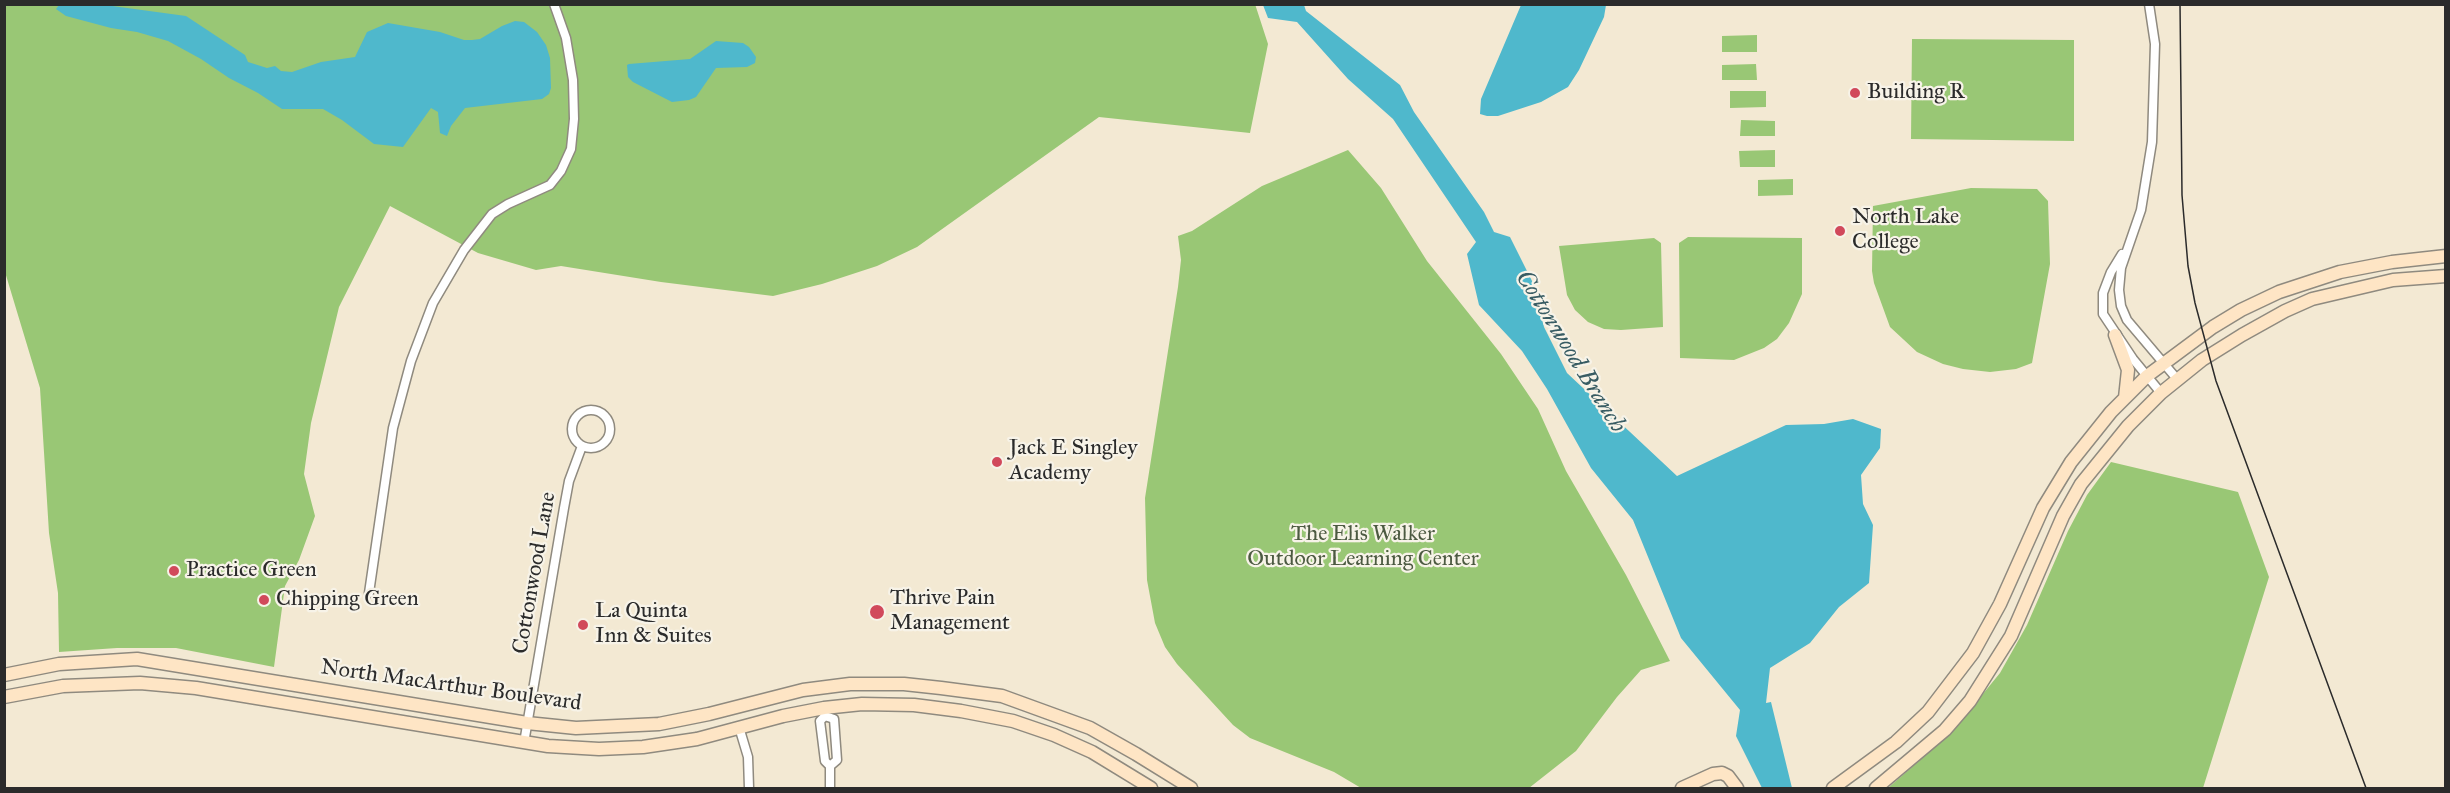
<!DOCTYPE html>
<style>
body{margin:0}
#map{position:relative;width:2450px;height:793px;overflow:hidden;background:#f3e9d3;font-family:"IM FELL Great Primer",serif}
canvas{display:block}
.frame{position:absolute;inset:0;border:6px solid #2b2b2b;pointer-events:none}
</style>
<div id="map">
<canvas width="2450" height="793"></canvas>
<div class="frame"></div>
</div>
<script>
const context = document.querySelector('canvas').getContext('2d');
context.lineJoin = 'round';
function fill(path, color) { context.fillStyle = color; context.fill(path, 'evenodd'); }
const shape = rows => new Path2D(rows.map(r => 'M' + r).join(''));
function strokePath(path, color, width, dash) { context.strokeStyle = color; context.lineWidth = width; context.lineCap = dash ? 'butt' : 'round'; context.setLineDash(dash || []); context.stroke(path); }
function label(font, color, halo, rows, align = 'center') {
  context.font = font + ' "IM FELL Great Primer",serif'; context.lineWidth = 4.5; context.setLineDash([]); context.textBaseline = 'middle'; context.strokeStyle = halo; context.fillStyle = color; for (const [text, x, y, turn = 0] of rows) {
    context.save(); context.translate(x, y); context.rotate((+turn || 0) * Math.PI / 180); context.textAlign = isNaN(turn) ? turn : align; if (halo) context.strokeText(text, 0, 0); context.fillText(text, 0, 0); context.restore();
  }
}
fill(shape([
 [1255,4,1268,44,1250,133,1099,117,917,247,877,266,822,284,773,296,661,282,561,266,536,270,478,253,390,206,339,307,311,423,304,474,315,516,299,560,285,586,274,667,176,648,117,648,59,652,58,593,49,533,40,388,5,272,4,5],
 [1757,35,1757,52,1722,52,1722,36],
 [1912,39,2074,40,2074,141,1911,139],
 [1756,64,1757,80,1722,80,1722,65],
 [1730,91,1766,91,1766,107,1730,108],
 [1741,120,1775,121,1775,136,1740,136],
 [1348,150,1381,188,1427,261,1501,354,1538,409,1566,471,1626,575,1670,661,1641,670,1617,697,1576,751,1529,788,1361,788,1334,772,1250,738,1233,725,1177,664,1165,647,1155,623,1147,580,1145,498,1178,287,1181,260,1178,236,1192,231,1262,186],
 [1775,150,1775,167,1740,167,1739,151],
 [1793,179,1793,195,1758,196,1758,180],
 [1971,188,2037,189,2048,201,2050,264,2032,363,2016,369,1990,372,1963,369,1943,364,1917,352,1890,327,1874,283,1872,271,1873,206],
 [1688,237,1802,238,1802,294,1789,323,1777,339,1764,348,1734,360,1680,358,1679,243],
 [1654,238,1661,243,1663,327,1621,330,1604,329,1588,322,1575,310,1567,295,1559,246],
 [2111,462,2238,492,2269,577,2203,788,1888,788,1951,733,2000,673,2027,625,2068,531,2087,495]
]), '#99c775');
fill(shape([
 [105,5,186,16,245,55,248,62,267,68,275,66,281,71,292,72,321,62,355,57,367,32,388,23,440,32,464,40,472,40,480,39,502,26,515,21,524,22,537,32,546,45,550,58,551,88,549,94,542,99,465,108,451,126,447,136,440,133,438,112,431,108,403,147,374,144,342,120,323,109,282,109,258,93,229,78,201,59,168,41,137,32,111,28,66,16,56,9,59,5],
 [1263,5,1304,5,1306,11,1400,85,1414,112,1484,212,1494,232,1510,237,1533,283,1544,327,1567,373,1677,476,1786,425,1824,424,1853,419,1881,429,1880,448,1861,475,1863,504,1873,525,1869,583,1839,607,1810,643,1770,668,1766,703,1771,702,1792,788,1762,788,1736,736,1740,710,1681,638,1633,520,1591,468,1547,389,1522,351,1479,305,1467,254,1476,242,1393,119,1348,79,1297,22,1268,18],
 [1521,5,1606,5,1604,17,1579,70,1568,87,1541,102,1498,116,1487,116,1480,114,1481,99],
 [716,41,743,43,749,47,756,57,755,63,747,67,716,68,696,97,689,100,672,102,633,82,628,77,627,65,629,64,690,59]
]), '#4fb8cc');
const minor = shape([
 [2149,4,2155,44,2152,142,2141,210,2121,268,2119,290,2121,306,2127,320,2177,379],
 [2122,254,2111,272,2103,293,2103,314,2133,359,2161,393],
 '572 429a19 19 0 1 1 38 0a19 19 0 1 1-38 0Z',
 [369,593,393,428,411,361,433,303,464,250,492,214,508,204,550,185,561,171,571,149,574,119,573,80,566,38,554,4],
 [824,708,825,716,820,721,825,761,830,766,830,788],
 [825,716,834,719,837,760,830,766],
 [739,727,748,757,749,788],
 [524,743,564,508,569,481,582,446]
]);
const secondary = shape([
 [2115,335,2128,370,2125,398],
 [4,675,59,664,137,659,527,723,576,728,659,724,709,714,803,690,850,684,904,684,941,688,1002,696,1090,728,1136,754,1191,788],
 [4,697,63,686,140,683,196,688,548,746,599,749,643,747,697,739,783,716,824,708,862,704,914,705,961,711,1013,721,1054,735,1092,752,1151,788],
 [1682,788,1713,774,1722,773,1728,776,1737,788],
 [1833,788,1896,742,1928,712,1973,653,2000,604,2043,508,2071,462,2111,412,2147,376,2213,327,2241,310,2279,292,2340,272,2392,262,2446,256],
 [1876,788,1945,730,1970,701,2011,636,2063,516,2081,484,2128,426,2161,393,2202,360,2242,335,2285,311,2312,299,2393,280,2446,276]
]);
strokePath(minor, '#8f8a7f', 11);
strokePath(secondary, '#8f8a7f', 15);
strokePath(minor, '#fff', 8);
strokePath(secondary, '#fee5c5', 12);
strokePath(shape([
 [2180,4,2182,195,2188,266,2195,303,2216,381,2366,788]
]), '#2b2b2b', 1.5);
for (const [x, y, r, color] of [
 [1855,93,6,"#d1495b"],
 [1840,231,6,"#d1495b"],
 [997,462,6,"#d1495b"],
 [174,571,6,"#d1495b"],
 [264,600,6,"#d1495b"],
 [877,612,8,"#d1495b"],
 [583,625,6,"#d1495b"]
]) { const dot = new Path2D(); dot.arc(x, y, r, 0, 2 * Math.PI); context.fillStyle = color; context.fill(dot); strokePath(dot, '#f7f3e8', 2); }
label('22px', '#2b2b2b', '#f7f3e8', [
 ["Building R",1867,93],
 ["North Lake",1852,218],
 ["College",1852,243],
 ["Jack E Singley",1009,449],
 ["Academy",1009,474],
 ["Practice Green",186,571],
 ["Thrive Pain",890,599],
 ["Management",890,624],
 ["Chipping Green",276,600],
 ["La Quinta",595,612],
 ["Inn & Suites",595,637]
], 'left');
label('22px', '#4c5a41', '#f7f3e8', [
 ["The Elis Walker",1363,535],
 ["Outdoor Learning Center",1363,560]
]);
label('22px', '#2b2b2b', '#f7f3e8', [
 ["Cottonwood Lane",535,573,-80],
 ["North MacArthur Boulevard",451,686,8]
]);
label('italic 24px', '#385c63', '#f7f3e8', [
 ["Cottonwood Branch",1570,352,58]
]);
</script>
